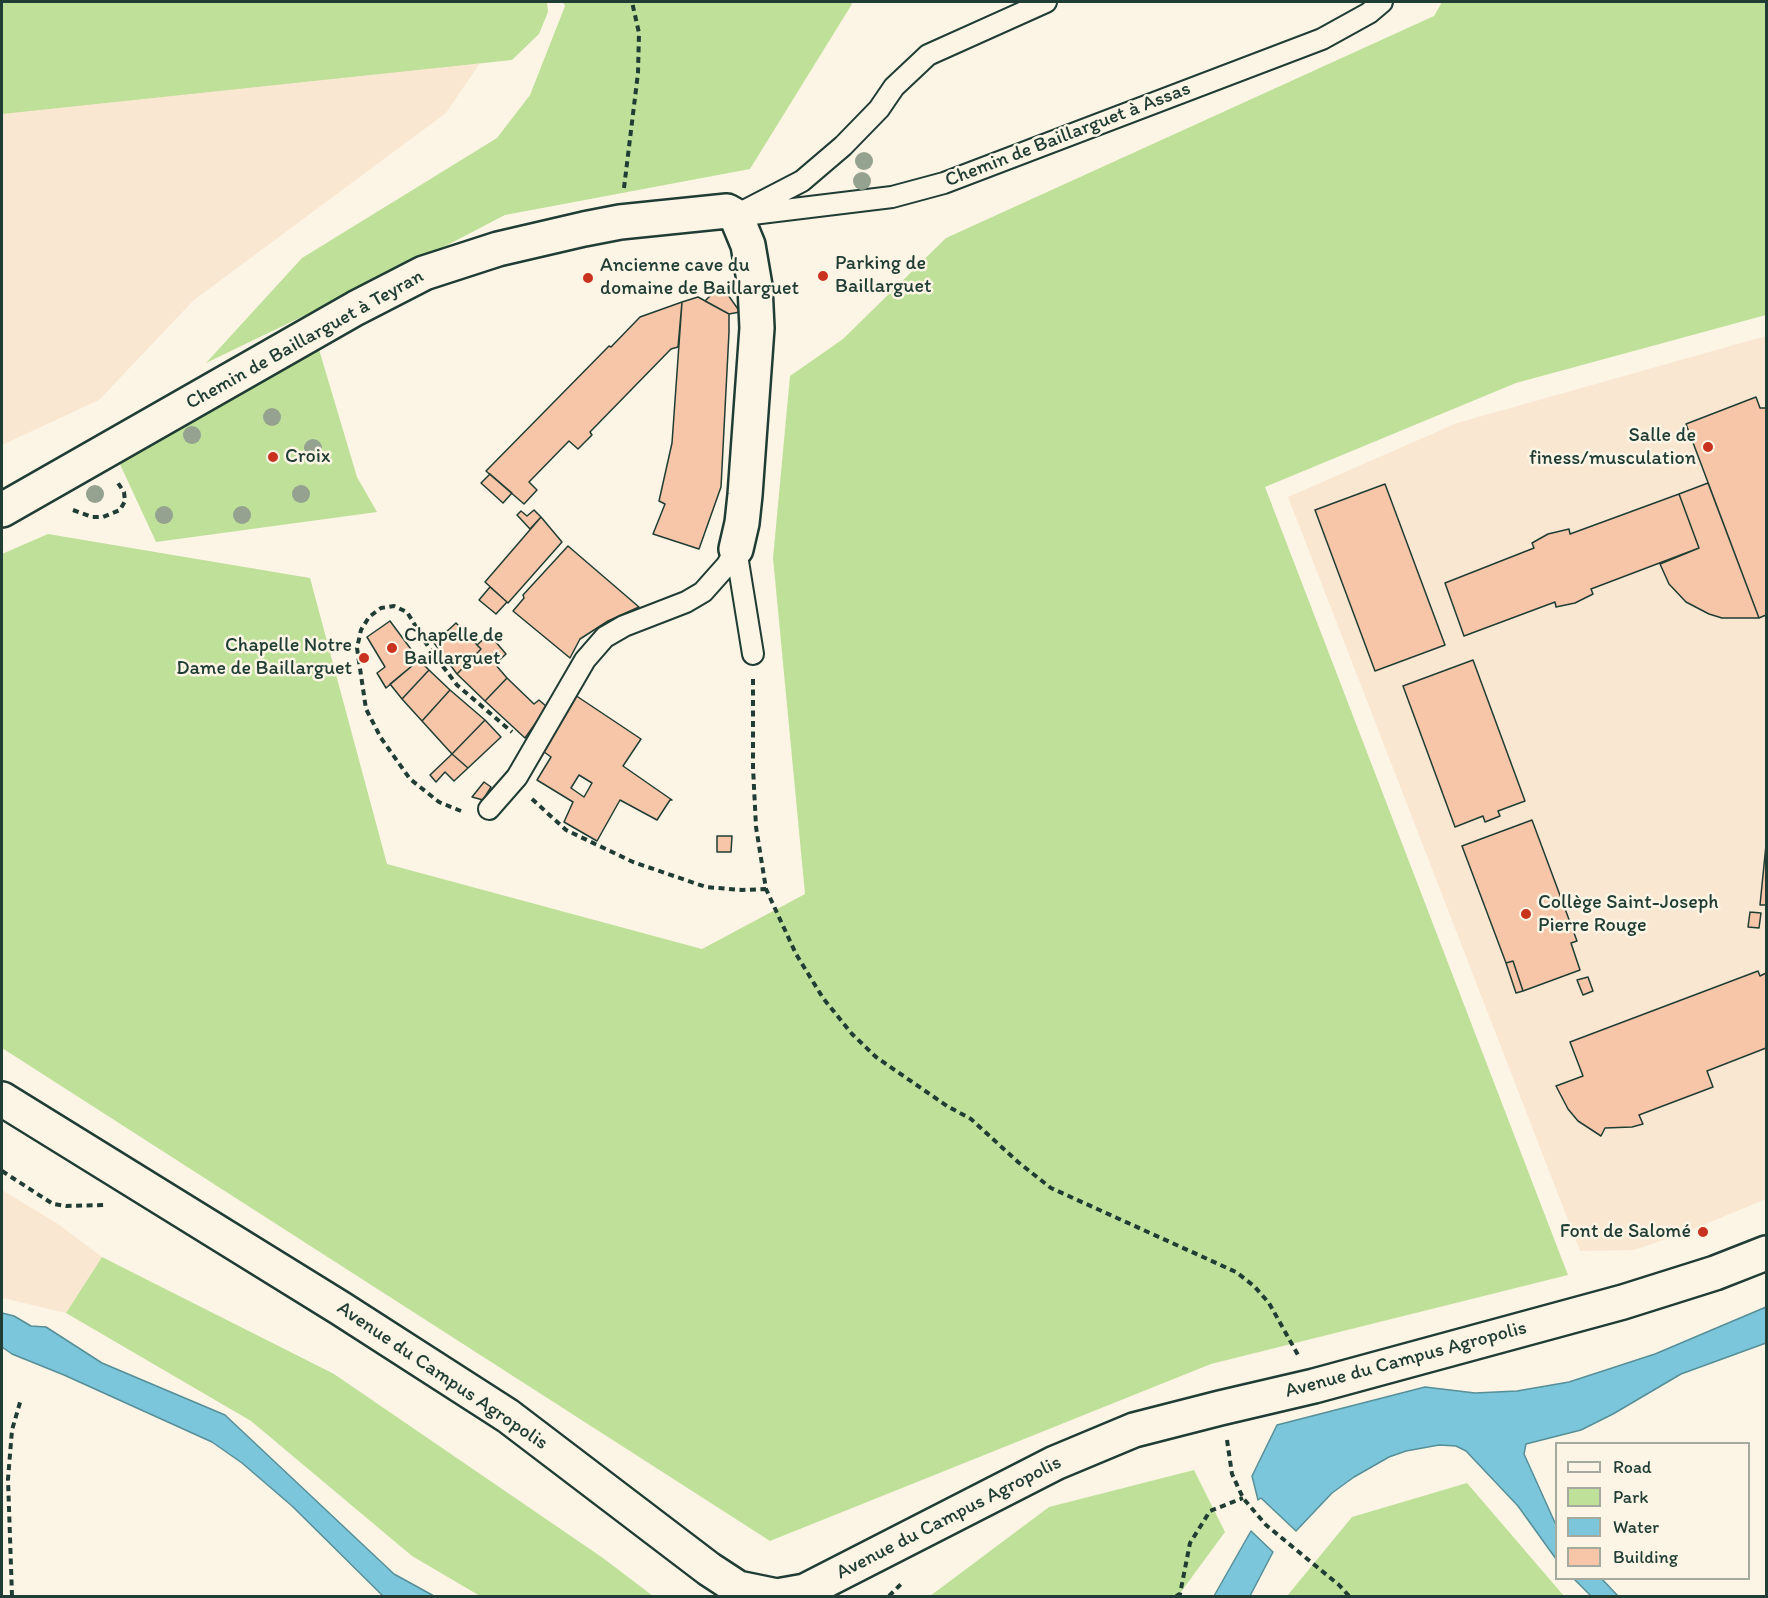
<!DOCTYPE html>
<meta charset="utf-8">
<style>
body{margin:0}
#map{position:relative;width:1768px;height:1598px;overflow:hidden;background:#fcf5e5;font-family:Itim,sans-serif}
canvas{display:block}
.frame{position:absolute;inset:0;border:3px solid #1f3d34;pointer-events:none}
.legend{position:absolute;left:1555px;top:1442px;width:195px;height:138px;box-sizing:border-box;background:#fcf5e5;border:2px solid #a4ab9e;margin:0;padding:8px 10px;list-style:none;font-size:18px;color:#1f3d34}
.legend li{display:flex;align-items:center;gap:12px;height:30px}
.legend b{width:30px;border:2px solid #a4ab9e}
</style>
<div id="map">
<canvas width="1768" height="1598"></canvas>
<div class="frame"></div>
<ul class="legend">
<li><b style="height:8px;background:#fcf5e5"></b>Road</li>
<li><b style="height:16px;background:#bfe099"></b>Park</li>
<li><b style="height:16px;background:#7bc6da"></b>Water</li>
<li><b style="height:16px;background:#f7c5a7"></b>Building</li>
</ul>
</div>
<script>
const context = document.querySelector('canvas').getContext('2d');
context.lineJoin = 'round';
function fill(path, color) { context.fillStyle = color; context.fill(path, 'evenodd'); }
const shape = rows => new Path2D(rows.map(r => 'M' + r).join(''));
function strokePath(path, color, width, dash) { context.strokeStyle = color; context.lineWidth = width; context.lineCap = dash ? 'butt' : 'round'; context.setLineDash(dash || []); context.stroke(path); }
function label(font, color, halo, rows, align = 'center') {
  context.font = font + ' Itim,sans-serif'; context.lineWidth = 5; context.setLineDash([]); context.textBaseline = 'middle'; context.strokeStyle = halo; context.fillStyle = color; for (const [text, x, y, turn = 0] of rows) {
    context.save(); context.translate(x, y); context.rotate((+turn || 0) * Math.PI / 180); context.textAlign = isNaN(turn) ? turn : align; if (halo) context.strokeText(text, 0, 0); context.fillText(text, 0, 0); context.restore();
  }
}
fill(shape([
 [2,2,507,2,514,13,446,113,194,300,99,400,2,445],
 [1766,336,1766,1199,1684,1233,1634,1250,1580,1251,1288,497,1457,423],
 [2,1190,58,1224,102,1257,66,1313,2,1298]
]), '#fae7d2');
fill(shape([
 [2,2,547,2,548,12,539,34,512,60,2,114],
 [563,2,851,2,852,4,750,169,505,215,405,267,206,363,302,258,497,138,530,95,565,6],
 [1442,2,1766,2,1766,315,1516,383,1265,487,1568,1275,1211,1364,770,1541,2,1048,2,554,48,534,310,578,387,864,702,949,805,894,773,558,790,376,843,339,946,238,1434,16],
 [318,346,357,477,377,512,156,542,118,460,190,423],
 [102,1257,334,1374,603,1558,653,1596,480,1596,412,1556,251,1421,66,1313],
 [1194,1470,1225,1532,1178,1596,930,1596,1049,1507],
 [1467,1483,1564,1596,1287,1596,1352,1517]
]), '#bfe099');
const water = shape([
 [1766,1307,1766,1343,1681,1374,1613,1414,1581,1430,1526,1444,1524,1454,1556,1525,1556,1559,1518,1506,1466,1451,1456,1446,1439,1445,1406,1451,1389,1457,1354,1477,1332,1493,1296,1531,1261,1498,1258,1500,1252,1476,1277,1425,1425,1387,1475,1393,1517,1391,1569,1382,1655,1354,1766,1307],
 [2,1313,14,1316,31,1326,46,1327,102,1363,225,1415,394,1574,434,1596,383,1596,292,1506,242,1463,212,1442,64,1375,12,1354,2,1347,2,1313],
 [1251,1531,1273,1552,1250,1596,1214,1596,1251,1531],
 [1574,1579,1602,1579,1618,1596,1591,1596,1574,1579]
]);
fill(water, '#7bc6da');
strokePath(water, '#568f98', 1.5);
const building = shape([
 [726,292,740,312,729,314,705,301,712,294,726,292],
 [698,297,729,314,729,332,721,487,699,549,653,534,665,504,659,501,672,443,682,302,698,297],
 [682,302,678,347,671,349,590,432,592,435,578,449,569,441,529,482,537,490,524,504,486,471,609,346,611,347,640,317,682,302],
 [1756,397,1760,408,1766,408,1766,615,1759,618,1686,424,1756,397],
 [490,474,512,493,503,503,481,483,490,474],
 [1708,483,1759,618,1722,618,1709,614,1686,602,1669,584,1660,564,1699,548,1679,494,1708,483],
 [1385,484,1445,645,1375,671,1315,510,1385,484],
 [1679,494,1699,548,1591,589,1593,594,1575,603,1556,607,1555,602,1464,636,1445,583,1534,548,1532,543,1548,534,1569,529,1570,534,1679,494],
 [534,510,541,517,530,529,517,515,521,511,527,516,534,510],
 [541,517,562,542,508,603,485,582,541,517],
 [568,546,639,607,608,621,580,639,570,658,513,611,524,598,523,595,568,546],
 [490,587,507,602,496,614,479,600,490,587],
 [390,621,419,660,386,688,377,673,385,667,367,637,390,621],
 [456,623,481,649,457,674,434,643,456,623],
 [489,634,506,654,495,664,507,678,485,701,457,674,481,649,477,645,489,634],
 [419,660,429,670,402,699,390,684,419,660],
 [1473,660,1525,801,1498,811,1500,816,1485,822,1483,816,1455,827,1403,686,1473,660],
 [429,670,450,690,422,721,402,699,429,670],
 [507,678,534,704,539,700,547,707,525,738,485,701,507,678],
 [450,690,485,720,452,754,422,721,450,690],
 [575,695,641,739,623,766,672,800,670,800,657,820,620,800,597,841,564,822,573,802,537,780,551,757,540,749,575,695],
 [579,775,592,783,584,797,571,788,579,775],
 [485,720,501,737,468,768,452,754,485,720],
 [452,754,468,768,454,781,445,772,436,782,430,775,452,754],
 [484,782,491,787,483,800,472,797,484,782],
 [1532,820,1577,941,1571,943,1580,970,1523,991,1513,961,1506,963,1462,846,1532,820],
 [717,836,732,836,731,852,717,852,717,836],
 [1766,845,1766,905,1760,905,1766,845],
 [1750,912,1761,913,1759,928,1748,927,1750,912],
 [1513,961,1523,991,1516,993,1506,963,1513,961],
 [1758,971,1760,976,1766,973,1766,1048,1707,1071,1713,1087,1639,1115,1643,1124,1632,1127,1605,1128,1601,1136,1578,1121,1568,1109,1556,1086,1583,1076,1570,1042,1758,971],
 [1588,977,1593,991,1583,995,1577,980,1588,977]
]);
fill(building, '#f7c5a7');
strokePath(building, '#1f3d34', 1.5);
const service = shape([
 [746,210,802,181,843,146,879,109,894,87,928,55,1046,2],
 [736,216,892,197,944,183,1322,39,1369,13,1382,2],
 [736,549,753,654],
 [489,809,517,777,585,660,605,637,624,626,686,602,703,592,727,565,736,549]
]);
const minor = shape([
 [2,510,356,308,424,273,498,249,584,229,620,222,727,211,736,216,748,245,755,286,757,328,745,495,742,523,736,549]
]);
const tertiary = shape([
 [2,1099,340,1308,508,1416,709,1569,738,1588,777,1596,805,1591,1055,1463,1134,1430,1220,1408,1314,1386,1623,1302,1715,1273,1766,1253]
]);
strokePath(service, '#1f3d34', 24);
strokePath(minor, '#1f3d34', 38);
strokePath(tertiary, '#1f3d34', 38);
strokePath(shape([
 [624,188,638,73,639,33,632,2],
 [73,510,92,517,103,517,120,510,125,501,124,492,118,483],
 [753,679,753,767,756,827,766,889,796,954,823,998,852,1034,876,1057,947,1106,971,1119,1018,1162,1051,1188,1236,1272,1254,1286,1269,1303,1298,1355],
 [532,799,566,830,633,862,706,887,742,890,766,889],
 [461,811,439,802,410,779,381,738,366,709,357,648,361,630,369,617,381,608,394,606,407,612,429,648,457,685,512,732],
 [2,1171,53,1204,66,1206,105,1205],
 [1227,1440,1232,1474,1243,1498,1266,1525,1339,1585,1349,1596],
 [12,1596,8,1479,12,1430,21,1399],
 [889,1596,903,1582],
 [1176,1596,1180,1594,1190,1543,1210,1511,1243,1498]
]), '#1f3d34', 4, [6, 4.5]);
strokePath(service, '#fcf5e5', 20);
strokePath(minor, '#fcf5e5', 33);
strokePath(tertiary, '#fcf5e5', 33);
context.fillStyle = '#94a28f';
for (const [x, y] of [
 [864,161],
 [862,181],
 [272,417],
 [192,435],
 [313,448],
 [95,494],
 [301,494],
 [164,515],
 [242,515]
]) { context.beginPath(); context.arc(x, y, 9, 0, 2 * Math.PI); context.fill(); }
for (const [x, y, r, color] of [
 [823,276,6,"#c8321e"],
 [588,278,6,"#c8321e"],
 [1708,447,6,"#c8321e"],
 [273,457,6,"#c8321e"],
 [392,648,6,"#c8321e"],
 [364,658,6,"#c8321e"],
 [1526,914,6,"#c8321e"],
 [1703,1232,6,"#c8321e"]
]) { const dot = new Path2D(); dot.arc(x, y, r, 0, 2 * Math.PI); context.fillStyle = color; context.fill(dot); strokePath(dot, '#fcf5e5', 2); }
label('20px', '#1f3d34', '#fcf5e5', [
 ["Chemin de Baillarguet à Assas",1068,135,-21],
 ["Chemin de Baillarguet à Teyran",305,340,-29],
 ["Avenue du Campus Agropolis",1406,1360,-15],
 ["Avenue du Campus Agropolis",442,1376,34],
 ["Avenue du Campus Agropolis",949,1518,-27]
]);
label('20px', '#1f3d34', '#fcf5e5', [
 ["Parking de",835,264],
 ["Baillarguet",835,287],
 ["Ancienne cave du",600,266],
 ["domaine de Baillarguet",600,289],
 ["Salle de",1696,436,"right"],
 ["finess/musculation",1696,459,"right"],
 ["Croix",285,457],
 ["Chapelle de",404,636],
 ["Baillarguet",404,659],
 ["Chapelle Notre",352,646,"right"],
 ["Dame de Baillarguet",352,669,"right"],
 ["Collège Saint-Joseph",1538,903],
 ["Pierre Rouge",1538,926],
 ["Font de Salomé",1691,1232,"right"]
], 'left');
</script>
